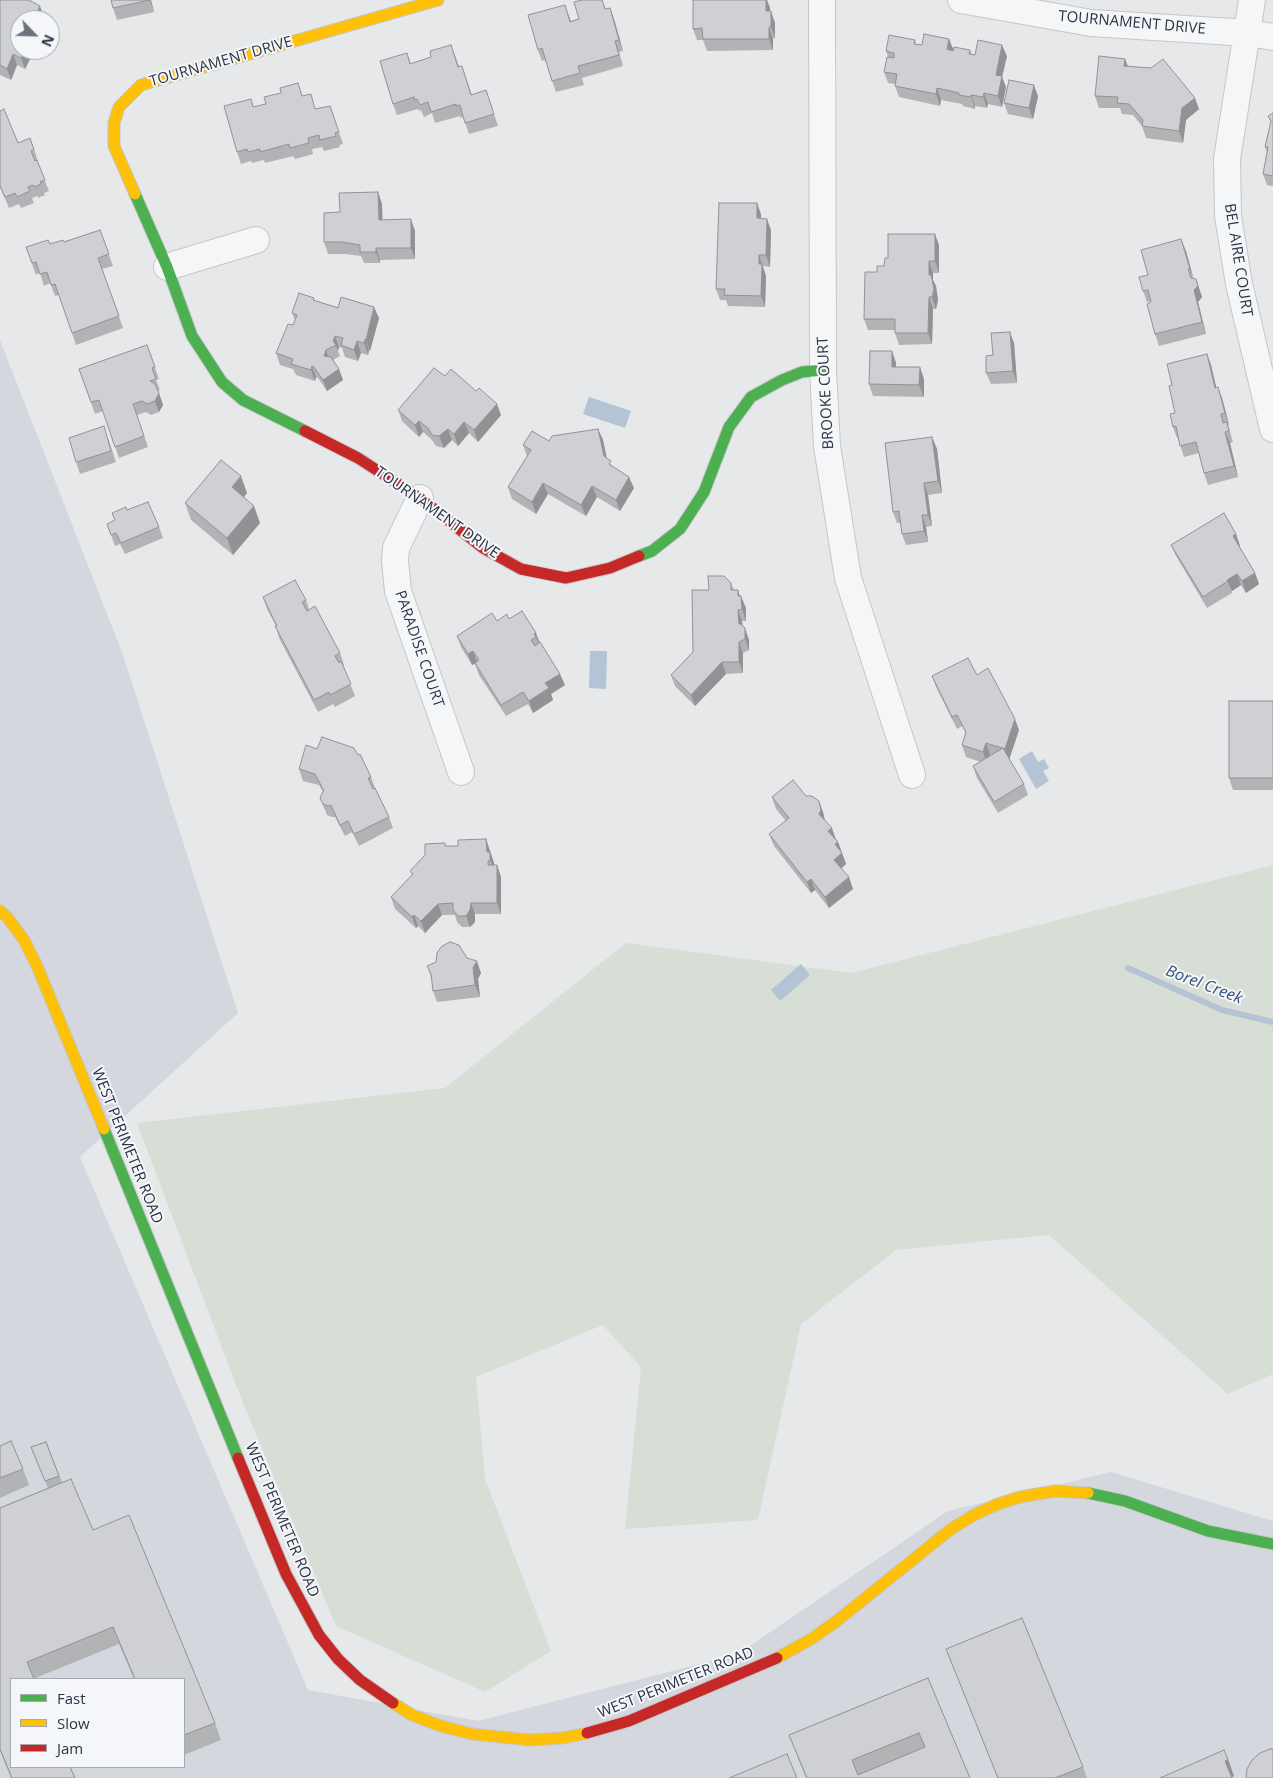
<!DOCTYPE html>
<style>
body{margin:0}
#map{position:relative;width:1273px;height:1778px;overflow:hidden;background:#e6e8ea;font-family:"Open Sans",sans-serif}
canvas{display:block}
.legend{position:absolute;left:10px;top:1678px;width:175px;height:90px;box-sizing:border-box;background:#f4f6f9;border:1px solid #a4a8b1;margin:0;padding:6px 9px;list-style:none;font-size:15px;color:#2b3445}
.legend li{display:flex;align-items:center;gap:10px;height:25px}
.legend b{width:25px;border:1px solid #a4a8b1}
.north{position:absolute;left:10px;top:10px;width:50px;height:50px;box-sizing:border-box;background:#f4f6f9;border:1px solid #a4a8b1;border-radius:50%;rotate:114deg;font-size:14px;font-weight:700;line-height:20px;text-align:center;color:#2b3445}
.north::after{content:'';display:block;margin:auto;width:18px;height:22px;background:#6c737f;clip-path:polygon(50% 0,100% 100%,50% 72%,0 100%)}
</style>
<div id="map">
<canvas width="1273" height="1778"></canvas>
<ul class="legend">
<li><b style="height:6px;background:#4caf50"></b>Fast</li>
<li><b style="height:6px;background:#ffc107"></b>Slow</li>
<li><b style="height:6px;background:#c62828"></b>Jam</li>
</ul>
<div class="north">N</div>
</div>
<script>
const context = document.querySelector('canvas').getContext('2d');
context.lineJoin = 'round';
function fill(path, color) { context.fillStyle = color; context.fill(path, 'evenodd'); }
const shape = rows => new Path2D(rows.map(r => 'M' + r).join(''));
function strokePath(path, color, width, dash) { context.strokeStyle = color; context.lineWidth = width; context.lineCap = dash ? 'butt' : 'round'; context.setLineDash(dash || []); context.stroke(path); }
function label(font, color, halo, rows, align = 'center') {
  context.font = font + ' "Open Sans",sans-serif'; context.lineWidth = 4; context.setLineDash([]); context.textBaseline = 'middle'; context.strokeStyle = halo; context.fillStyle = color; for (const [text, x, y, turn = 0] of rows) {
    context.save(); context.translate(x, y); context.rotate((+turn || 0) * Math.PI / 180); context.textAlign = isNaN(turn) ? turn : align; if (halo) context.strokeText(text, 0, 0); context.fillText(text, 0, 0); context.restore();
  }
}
fill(shape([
 [0,340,123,655,238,1013,80,1157,308,1690,478,1721,738,1654,948,1511,1111,1472,1273,1521,1273,1778,0,1778],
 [11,1679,184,1679,184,1767,11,1767]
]), '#d4d7dd');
fill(shape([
 [1273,865,1273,1374,1228,1394,1049,1235,896,1250,801,1324,758,1520,625,1529,641,1367,603,1325,476,1377,485,1479,551,1651,485,1692,336,1626,241,1398,137,1123,445,1088,626,943,851,973]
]), '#d6ded6');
fill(shape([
 [589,397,631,411,625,428,583,414],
 [590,651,607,651,606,689,589,688],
 [1032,751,1038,762,1044,759,1049,768,1043,771,1049,781,1036,789,1019,759],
 [801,964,810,975,780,1001,771,990]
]), '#b4c4d5');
strokePath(shape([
 [1128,968,1222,1010,1273,1022]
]), '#b4c4d5', 6);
const street = shape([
 [822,0,823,370,827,446,848,578,912,775],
 [961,0,1091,23,1248,33,1273,37],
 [1252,0,1227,159,1228,216,1239,284,1273,429],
 [167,267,256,240],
 [420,498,396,548,395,561,398,591,461,772]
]);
const fast = shape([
 [135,194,167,267,192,336,222,382,243,400,305,431],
 [639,556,652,551,680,529,704,492,729,427,751,397,782,380,802,372,823,370],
 [104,1129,238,1458],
 [1088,1493,1125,1501,1208,1531,1273,1544]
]);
const slow = shape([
 [135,194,114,146,114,123,119,107,141,85,438,0],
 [0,911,7,917,24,940,37,966,104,1129],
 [777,1658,813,1638,838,1620,951,1529,974,1515,998,1504,1020,1497,1055,1491,1088,1493],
 [393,1703,412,1715,441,1726,472,1734,530,1740,563,1738,587,1733]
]);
const jam = shape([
 [305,431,358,458,420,498,483,548,521,569,566,578,610,568,639,556],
 [238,1458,286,1574,319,1635,338,1659,360,1680,393,1703],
 [587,1733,629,1721,777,1658]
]);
strokePath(street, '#c4c6c8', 28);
strokePath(fast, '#c4c6c8', 13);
strokePath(slow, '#c4c6c8', 13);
strokePath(jam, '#c4c6c8', 13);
strokePath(street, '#f5f6f7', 26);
strokePath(fast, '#4caf50', 11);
strokePath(slow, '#ffc107', 11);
strokePath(jam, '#c62828', 11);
fill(shape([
 [0,0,44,17,20,20,20,50,34,51,25,69,17,65,11,80,0,75],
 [151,0,154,12,117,20,113,8],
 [693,0,767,0,770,8,770,11,775,23,775,38,773,39,773,50,707,51,703,40,697,40,693,29],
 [565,5,571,21,610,8,614,19,623,51,619,52,623,66,582,78,584,85,556,92,545,60,542,61,538,50],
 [949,39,953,51,970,50,972,54,975,55,1007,56,1002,77,1006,87,1002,107,988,104,987,108,975,106,975,109,963,106,962,104,941,100,940,106,899,97,895,86,895,84,888,83,884,72,888,57,886,51,915,40,916,44,922,45],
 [451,45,459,66,462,66,472,95,486,90,498,126,469,134,463,117,460,118,460,116,435,123,432,113,424,117,421,110,419,111,418,109,397,115,393,104,407,53,411,64,431,57],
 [1125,59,1128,66,1199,109,1186,120,1183,143,1146,138,1142,126,1133,115,1122,114,1120,108,1099,108,1095,96],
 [303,96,316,109,330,106,343,144,339,145,340,147,324,151,322,147,312,149,313,154,295,159,293,156,265,163,264,160,252,163,251,161,241,164,237,152,251,99,254,107],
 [1038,96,1033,119,1008,114,1004,103],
 [0,111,18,143,30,138,38,161,37,161,49,191,44,193,45,195,38,198,38,196,32,198,34,203,21,208,19,204,9,208,0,187],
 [1273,113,1273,186,1267,185,1263,174,1267,152,1265,147,1271,123,1268,116],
 [378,192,382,204,382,220,415,231,415,259,380,260,380,263,364,263,361,256,346,254,328,254,324,242,340,212],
 [761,214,761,219,771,230,770,267,763,266,766,276,765,307,728,306,726,300,720,300,716,289],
 [100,230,113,266,102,269,123,328,76,345,59,295,55,296,50,283,44,286,40,273,36,275,26,247,64,242],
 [939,245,939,273,933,273,933,280,936,286,938,300,936,309,933,309,932,344,899,345,895,333,895,330,868,330,864,319,877,272,884,266,888,258],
 [1186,251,1193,278,1196,279,1202,297,1198,302,1206,334,1159,346,1155,334,1151,301,1147,302,1143,291,1148,275],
 [315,301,379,318,370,351,369,350,368,355,361,353,358,361,345,357,342,348,339,347,338,351,340,356,333,360,343,380,327,391,318,378,316,377,315,381,296,375,293,369,280,365,276,353,293,325,295,320,292,313],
 [1014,343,1017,383,991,384,986,373,993,355],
 [147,345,159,379,156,380,160,390,158,391,163,405,159,412,151,415,146,412,137,415,148,447,119,458,103,411,95,414,79,369],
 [892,351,896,363,896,367,924,379,924,397,873,396,869,384],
 [1207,354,1211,365,1216,387,1222,398,1229,424,1228,425,1233,442,1230,443,1238,477,1208,485,1204,473,1199,453,1184,457,1178,438,1177,438,1173,427,1175,413,1172,385],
 [445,376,501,415,478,442,469,433,458,446,452,440,444,448,436,446,432,440,423,432,419,437,402,421,398,410],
 [598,429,603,440,606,458,613,467,634,488,620,511,597,497,586,516,548,494,536,514,512,499,508,487,527,456,523,445,549,441],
 [932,437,937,449,942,493,928,495,932,526,926,527,928,542,906,545,902,534,901,523,897,523,893,512],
 [108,438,116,462,80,474,76,462],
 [247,493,244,497,260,523,233,555,191,520,185,503],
 [127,510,159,527,163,538,125,554,120,544,115,546,107,524,115,520],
 [1236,534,1240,546,1239,546,1255,573,1259,584,1246,593,1241,585,1232,591,1232,593,1207,608,1176,556,1171,545],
 [731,583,734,590,740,596,746,608,746,621,742,621,743,626,749,640,749,650,743,653,743,673,726,674,695,706,675,686,671,675,693,652,709,590],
 [263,597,306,600,309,609,340,653,344,665,343,665,355,696,335,707,333,704,318,712,279,638,276,626,267,609],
 [522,611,565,685,551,694,553,700,533,713,528,704,506,716,479,675,475,664,472,665,461,647,457,636,497,621,509,619],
 [977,675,1019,730,1009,759,1024,784,1028,795,998,813,977,778,973,766,981,762,966,757,962,745,966,734,962,726,957,729,936,687,932,676],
 [1273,701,1273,790,1233,790,1229,778],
 [299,769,371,777,375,788,389,817,393,828,359,846,352,832,345,836,335,817,332,817,327,815,320,798,323,792,319,785,303,781],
 [806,796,823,812,825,821,838,842,846,864,842,868,853,889,829,908,815,890,811,893,774,846,769,834,786,821,776,809,772,797],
 [486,839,494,863,494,865,497,865,501,877,501,914,475,914,475,922,470,927,462,927,457,922,455,915,442,915,425,933,418,926,416,928,395,909,391,897,412,875,410,871,446,846,458,846],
 [467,958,481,973,478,979,480,997,437,1002,433,991,432,979,427,966],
 [46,1442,62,1482,215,1723,221,1740,184,1755,184,1679,134,1679,119,1644,33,1679,75,1778,11,1778,0,1751,0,1508,48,1488,31,1447],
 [0,1446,23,1469,29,1485,0,1498],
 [946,1649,1083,1767,1087,1778,998,1778],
 [928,1678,970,1778,806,1778,789,1735]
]), '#b1b3b5');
fill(shape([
 [150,0,151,0,154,12],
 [766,0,767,0,770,8,770,23,766,11],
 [40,6,44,17,42,20,33,20],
 [610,8,614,19,623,51,619,40],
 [771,11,775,23,775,38,771,27],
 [17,27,20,35,15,32],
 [769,27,773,39,773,50,769,39],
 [949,39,954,51,947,49],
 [1002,45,1007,56,1002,77,1006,87,1002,107,998,96,996,75],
 [25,50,34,50,34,51,25,69,21,58],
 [13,54,17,65,11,80,7,69],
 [1125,59,1129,70,1124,66],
 [1034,85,1038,96,1033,119,1029,108],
 [937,88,941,100,940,106,936,94],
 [984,93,988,104,987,108,983,97],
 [971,95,975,106,975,109,971,97],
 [1195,98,1199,109,1186,120,1183,143,1179,131,1182,108],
 [378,192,382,204,383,231,379,220],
 [757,203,761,214,761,230,757,218],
 [411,219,415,231,415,259,411,248],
 [767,219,771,230,770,267,766,255],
 [935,234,939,245,939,273,935,261],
 [1181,239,1186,251,1194,280,1190,269],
 [376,248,380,260,380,263,376,252],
 [759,255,766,276,765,307,761,296,759,264],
 [929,261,933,273,933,280,936,286,938,300,936,309,932,297,929,275],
 [1196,279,1202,297,1198,302,1206,334,1202,322,1194,290],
 [929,297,933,309,932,344,928,333],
 [374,307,379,318,370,351,366,340],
 [1010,332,1014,343,1017,383,1013,371],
 [335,336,339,347,338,351,336,345,333,341],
 [365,339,369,350,368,355,364,343],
 [357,341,361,353,358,361,354,350],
 [326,350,330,361,324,356],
 [892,351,896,363,896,378,892,367],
 [1207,354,1211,365,1219,399,1215,388],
 [312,366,316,377,315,381,311,370],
 [920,367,924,379,924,397,919,385],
 [339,369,343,380,327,391,323,380],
 [1218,387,1222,398,1229,424,1225,413],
 [159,393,163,405,159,412,155,401],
 [497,404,501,415,478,442,474,430],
 [419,421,423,432,419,437,415,425],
 [464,422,469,433,458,446,454,434],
 [448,429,452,440,444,448,439,436],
 [598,429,603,440,609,468,604,456],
 [1225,432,1230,443,1238,477,1234,466],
 [932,437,937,449,942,493,938,481],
 [241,476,247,493,238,504,232,487],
 [629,477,634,488,620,511,616,500],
 [543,483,548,494,536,514,532,502],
 [924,483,928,495,932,526,928,515],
 [592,486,597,497,586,516,581,505],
 [254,506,260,523,233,555,227,538],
 [922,515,926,527,928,542,924,531],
 [1236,534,1240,546,1237,548,1233,536],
 [1255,573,1259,584,1246,593,1242,581],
 [1237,574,1241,585,1232,591,1227,580],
 [738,590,741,600,741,596,746,608,746,621,738,596],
 [738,610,742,621,743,636,739,624],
 [745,628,749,640,749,650,745,639],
 [536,633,540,644,539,645,536,637,534,634],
 [739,642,743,653,743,673,739,662],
 [473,651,477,662,472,665,468,654],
 [722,662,726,674,695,706,691,695],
 [560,674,565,685,551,694,553,700,533,713,529,701,545,683],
 [1015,719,1019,730,1009,760,1005,749],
 [986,743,990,754,987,764,983,752],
 [819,801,823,812,825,821,819,814],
 [832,828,836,840,828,831],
 [486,839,494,863,495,872,487,852],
 [838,842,846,864,838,871,834,860,835,844],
 [497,865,501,877,501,914,497,903],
 [849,877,853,889,829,908,825,897],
 [811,879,815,890,811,893,807,882],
 [471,903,475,914,475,922,470,927,466,916],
 [438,904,442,915,425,933,421,921],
 [414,915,418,926,416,928,412,917],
 [477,961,481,973,478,979,480,997,475,985,473,968],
 [1228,1759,1234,1776,1231,1778,1225,1761]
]), '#909294');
const building = shape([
 [0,0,29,0,40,6,33,20,20,20,20,29,17,27,15,32,20,35,20,50,25,50,21,58,13,54,7,69,0,65,0,0],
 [111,0,150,0,113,8,111,0],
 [582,0,602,0,605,9,610,8,619,40,615,41,619,55,578,66,580,73,552,81,542,48,538,50,528,15,565,5,570,22,579,19,574,2,582,0],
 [693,0,766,0,766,11,771,11,771,27,769,27,769,39,703,39,702,28,693,29,693,0],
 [924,34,949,39,947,49,953,51,954,47,970,50,969,54,975,55,978,40,1002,45,996,75,1002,76,998,96,984,93,983,97,971,95,971,97,959,95,959,93,937,88,936,94,895,86,897,74,884,72,887,57,894,58,894,53,886,51,889,35,915,40,914,44,922,45,924,34],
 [451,45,458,67,462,66,471,95,486,90,494,114,465,123,460,105,456,106,456,104,431,112,428,102,420,105,417,99,415,100,414,97,393,104,380,61,407,53,410,64,431,57,430,51,451,45],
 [1099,56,1125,59,1124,66,1151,68,1163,59,1195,98,1182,108,1179,131,1142,126,1143,120,1129,104,1117,103,1118,97,1095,96,1099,56],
 [1009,80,1034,85,1029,108,1004,103,1009,80],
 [298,83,302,96,311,94,315,109,330,106,339,132,335,133,336,136,320,140,319,135,308,138,309,143,290,148,289,144,260,152,260,149,248,152,247,149,237,152,224,106,251,99,253,107,266,104,264,97,281,93,280,88,298,83],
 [4,109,18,143,30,138,34,150,31,151,35,161,37,160,45,180,40,182,41,184,34,187,33,185,28,187,30,191,17,197,15,193,5,197,0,186,0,111,4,109],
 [1273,113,1273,176,1263,174,1268,147,1265,147,1271,121,1268,116,1273,113],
 [378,192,379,220,411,219,411,248,376,248,376,252,360,252,360,245,342,242,324,242,324,213,340,212,339,193,378,192],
 [719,203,757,203,757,218,767,219,766,255,759,255,759,264,762,264,761,296,724,295,725,289,716,289,719,203],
 [100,230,109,254,98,258,119,316,72,333,55,284,51,285,47,272,40,274,36,262,32,263,26,247,48,240,50,244,63,240,64,242,100,230],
 [888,234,935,234,935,261,929,261,929,275,931,275,934,289,932,297,929,297,928,333,895,333,895,319,864,319,865,272,877,272,877,266,884,266,885,258,888,258,888,234],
 [1181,239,1190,269,1188,269,1191,278,1196,279,1198,286,1194,290,1202,322,1155,334,1147,304,1151,302,1148,290,1143,291,1139,277,1148,275,1141,250,1181,239],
 [299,293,314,298,313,300,338,308,341,297,374,307,366,340,365,339,364,343,357,341,354,350,341,345,343,338,335,336,333,341,336,345,326,350,324,356,329,357,330,356,339,369,323,380,314,367,312,366,311,370,291,364,293,359,276,353,288,324,293,325,297,315,292,313,299,293],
 [1010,332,1013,371,986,373,986,356,993,355,991,333,1010,332],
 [147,345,155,367,152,368,156,379,150,381,155,384,159,393,155,401,147,404,142,401,133,404,144,436,115,447,99,400,91,402,79,369,147,345],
 [870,351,892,351,892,367,920,367,919,385,869,384,870,351],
 [1207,354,1215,388,1218,387,1225,413,1221,414,1223,423,1227,422,1229,431,1225,432,1234,466,1204,473,1196,442,1180,446,1176,426,1173,427,1170,414,1175,413,1169,386,1172,385,1167,364,1207,354],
 [434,368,445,376,451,369,476,391,479,388,497,404,474,430,464,422,454,434,448,429,439,436,432,435,428,428,419,421,415,425,398,410,434,368],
 [104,426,111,451,76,462,69,438,104,426],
 [598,429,604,456,611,461,609,464,629,477,616,500,592,486,581,505,543,483,532,502,508,487,531,450,523,445,532,431,549,441,552,436,598,429],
 [932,437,938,481,924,483,928,515,922,515,924,531,902,534,899,511,893,512,885,443,932,437],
 [221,460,241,476,232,487,254,506,227,538,185,503,221,460],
 [148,502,159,527,121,543,116,533,111,535,107,524,115,520,112,513,126,507,127,510,148,502],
 [1224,513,1236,534,1233,536,1255,573,1242,581,1237,574,1227,580,1228,581,1203,597,1171,545,1224,513],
 [708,576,724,576,731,583,731,590,738,590,738,596,741,596,742,609,738,610,739,624,741,624,745,628,745,639,739,642,739,662,722,662,691,695,671,675,693,652,692,590,709,590,708,576],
 [295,580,306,600,302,602,307,611,315,606,340,653,335,656,339,663,341,661,351,684,330,695,329,692,314,700,275,626,277,626,274,620,263,597,295,580],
 [522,611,536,633,534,634,536,637,531,640,535,646,540,642,560,674,545,683,549,688,529,701,523,692,501,705,475,663,479,660,473,651,468,654,457,636,492,613,497,621,507,614,509,619,522,611],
 [968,658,977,675,988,668,1015,719,1005,749,986,743,983,752,962,745,966,732,957,715,952,717,932,676,968,658],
 [1229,701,1273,701,1273,778,1229,778,1229,701],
 [322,737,354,748,358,755,360,754,371,777,368,778,373,789,375,788,389,817,354,834,348,821,340,825,331,805,328,806,323,804,320,798,322,793,324,791,315,774,299,769,306,745,317,749,322,737],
 [1003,748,1024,784,994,802,973,766,1003,748],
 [793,780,806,796,812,796,819,801,821,810,819,814,832,828,828,831,838,842,835,844,842,853,834,860,849,877,825,897,811,879,807,882,769,834,789,818,772,797,793,780],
 [486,839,487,852,490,852,490,861,488,861,488,865,497,865,497,903,471,903,470,910,466,916,458,916,453,910,453,903,438,904,421,921,414,915,412,917,391,897,413,874,410,871,425,855,425,844,445,843,445,846,458,846,458,840,486,839],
 [450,942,459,945,467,958,477,961,473,968,475,985,433,991,431,974,427,966,436,962,437,953,442,946,450,942],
 [11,1441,23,1469,0,1478,0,1446,11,1441],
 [46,1442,59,1476,45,1481,31,1447,46,1442],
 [71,1479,93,1530,129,1515,215,1723,184,1735,184,1679,135,1679,113,1627,27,1662,34,1679,11,1679,11,1767,70,1767,75,1778,12,1778,0,1749,0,1508,71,1479],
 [1022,1618,1083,1767,1055,1778,998,1778,946,1649,1022,1618],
 [928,1678,970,1778,807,1778,789,1735,928,1678],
 [919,1733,925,1747,858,1775,852,1760,919,1733],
 [1270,1749,1273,1749,1273,1778,1246,1778,1247,1769,1252,1760,1260,1753,1270,1749],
 [1224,1750,1228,1759,1225,1761,1232,1778,1160,1778,1224,1750],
 [787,1754,797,1778,729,1778,787,1754]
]);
fill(building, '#ced0d3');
strokePath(building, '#909294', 1);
label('15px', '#2b3445', '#f4f6f9', [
 ["TOURNAMENT DRIVE",1132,23,5],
 ["TOURNAMENT DRIVE",221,62,-16],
 ["BEL AIRE COURT",1238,260,81],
 ["BROOKE COURT",826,393,-93],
 ["TOURNAMENT DRIVE",437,513,35],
 ["PARADISE COURT",419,649,71],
 ["WEST PERIMETER ROAD",127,1146,68],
 ["WEST PERIMETER ROAD",282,1520,67],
 ["WEST PERIMETER ROAD",676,1683,-22]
]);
label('italic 16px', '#34527a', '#f4f6f9', [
 ["Borel Creek",1204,985,21]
]);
</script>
